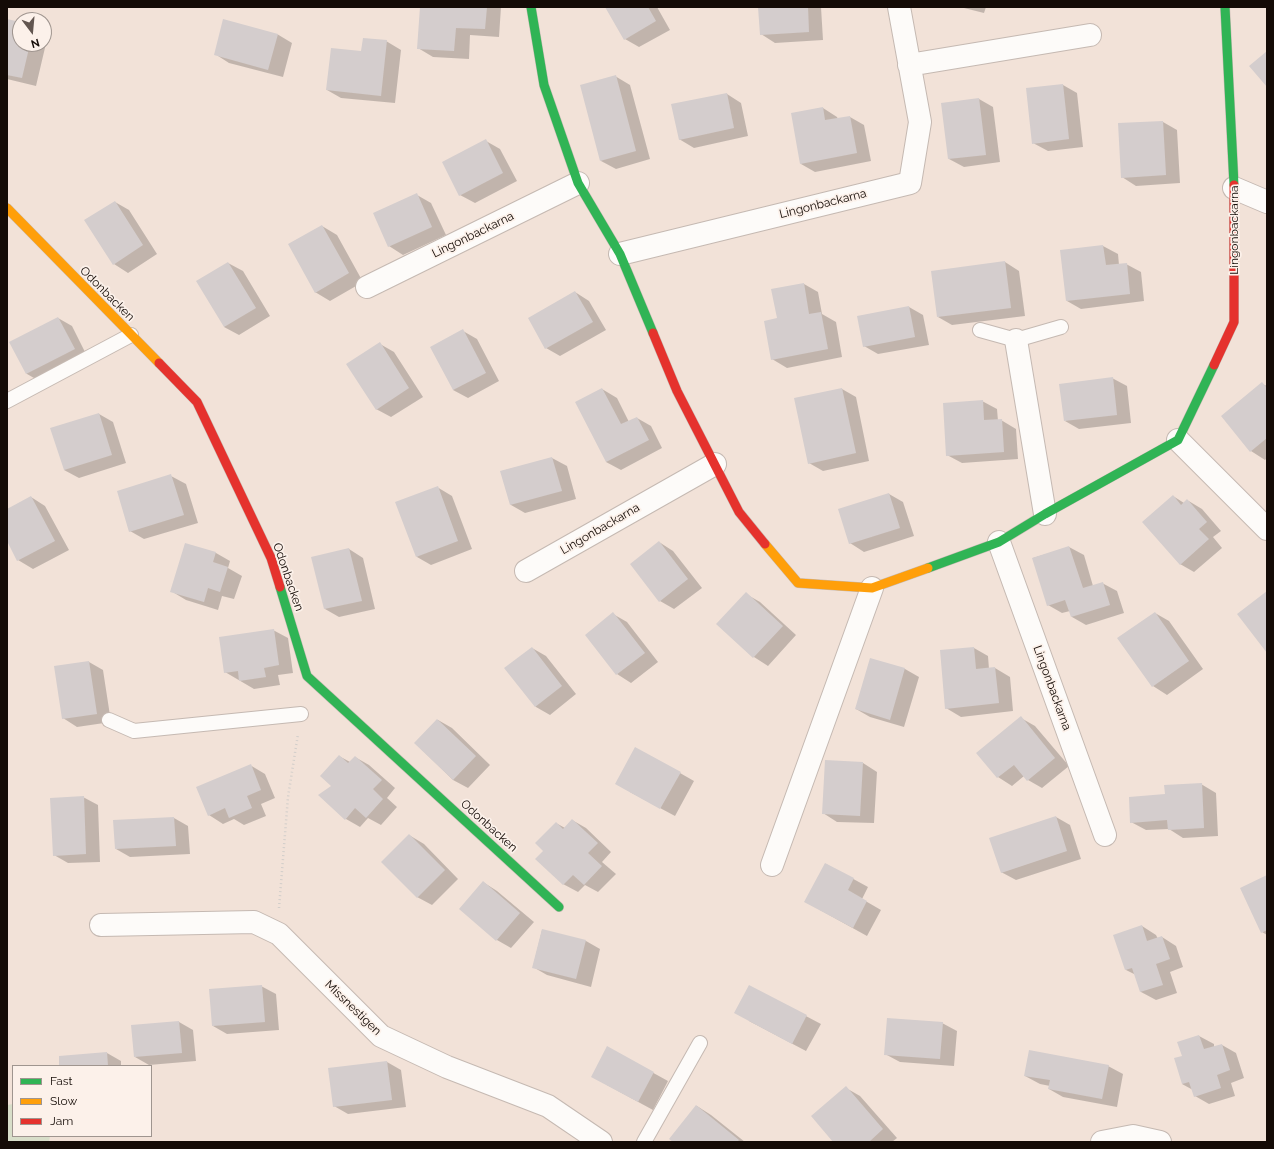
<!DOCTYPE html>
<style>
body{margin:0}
#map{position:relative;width:1274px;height:1149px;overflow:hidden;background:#f2e2d8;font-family:Raleway,sans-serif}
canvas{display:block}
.frame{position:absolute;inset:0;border:8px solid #140b06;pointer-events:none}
.legend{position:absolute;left:12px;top:1065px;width:140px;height:72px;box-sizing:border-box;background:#fcf1ea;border:1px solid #9f958f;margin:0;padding:5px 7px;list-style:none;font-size:12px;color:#140b06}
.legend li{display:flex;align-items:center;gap:8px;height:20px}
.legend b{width:20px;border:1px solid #9f958f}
.north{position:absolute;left:12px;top:12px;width:40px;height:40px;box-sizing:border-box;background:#fcf1ea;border:1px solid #9f958f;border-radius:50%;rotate:164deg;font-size:11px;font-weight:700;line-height:16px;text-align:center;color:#140b06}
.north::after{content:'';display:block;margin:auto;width:14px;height:18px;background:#625650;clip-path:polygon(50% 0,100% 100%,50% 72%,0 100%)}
</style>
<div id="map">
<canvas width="1274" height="1149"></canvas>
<div class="frame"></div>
<ul class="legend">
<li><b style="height:5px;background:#30b455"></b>Fast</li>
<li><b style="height:5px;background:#ff9f0a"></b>Slow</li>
<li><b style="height:5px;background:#e5322d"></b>Jam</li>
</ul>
<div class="north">N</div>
</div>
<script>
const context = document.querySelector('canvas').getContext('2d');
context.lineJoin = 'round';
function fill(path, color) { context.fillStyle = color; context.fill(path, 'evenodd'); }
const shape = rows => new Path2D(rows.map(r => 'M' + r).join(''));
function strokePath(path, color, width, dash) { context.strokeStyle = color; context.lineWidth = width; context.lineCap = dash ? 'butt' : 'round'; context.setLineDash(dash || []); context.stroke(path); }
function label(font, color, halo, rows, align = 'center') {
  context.font = font + ' Raleway,sans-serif'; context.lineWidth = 3.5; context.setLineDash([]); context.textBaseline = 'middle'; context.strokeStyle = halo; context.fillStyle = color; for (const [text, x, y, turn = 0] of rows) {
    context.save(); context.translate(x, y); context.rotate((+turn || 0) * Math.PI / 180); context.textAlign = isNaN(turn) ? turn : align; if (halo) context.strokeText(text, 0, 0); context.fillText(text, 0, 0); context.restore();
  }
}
fill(shape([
 [13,1104,13,1136,50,1136,49,1142,7,1142,7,1105]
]), '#d8dec9');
fill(shape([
 [421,7,501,7,499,37,470,35,469,59,433,57,418,48],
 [606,7,657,7,670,30,639,47,625,39],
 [759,7,821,7,823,40,775,43,761,34],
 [960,7,986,7,984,13],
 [7,20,20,23,20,44,44,44,44,32,48,35,36,86,7,79],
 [277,34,292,43,283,77,229,63,215,54],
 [386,41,401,50,395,103,341,98,327,90,362,52],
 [615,76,630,85,650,159,616,169,601,161],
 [1063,85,1077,93,1083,147,1048,151,1033,143],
 [727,94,741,103,748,136,694,148,679,139],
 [979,99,993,107,1000,162,964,167,949,159],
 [823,108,837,117,838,119,850,117,864,125,871,161,815,172,801,164],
 [1163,122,1177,130,1180,183,1136,186,1122,177],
 [486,141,500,149,517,181,475,203,460,195],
 [417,195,431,203,446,235,403,255,389,246],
 [115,202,129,210,157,254,128,273,114,264],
 [322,226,337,235,363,282,330,301,315,292],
 [1103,246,1118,254,1119,265,1126,264,1141,272,1144,301,1081,309,1067,301,1061,251],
 [1005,262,1019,271,1025,316,952,325,938,317],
 [228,263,243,271,270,316,239,335,224,327],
 [804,284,818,292,822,314,836,322,842,357,787,368,772,359,778,319],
 [575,292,589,301,606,330,560,356,546,348],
 [909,307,923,315,929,345,878,354,864,346],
 [58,318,72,326,88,358,41,382,27,374,11,342],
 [463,331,477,339,499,381,468,398,453,390],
 [380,344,394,352,423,397,391,417,376,409],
 [1112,378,1127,386,1131,423,1079,429,1065,421],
 [1262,384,1267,386,1267,458,1265,460,1251,451,1223,416],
 [602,389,617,398,629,422,637,418,651,426,662,448,621,470,606,462],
 [842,389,856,397,869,461,823,471,809,463],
 [982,401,997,409,998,421,1001,420,1016,429,1018,459,962,463,947,455],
 [99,414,113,422,126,463,79,478,64,470],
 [552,458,567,466,576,499,525,513,511,505,502,471],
 [171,476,186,484,198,523,144,539,130,531],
 [437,487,452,496,472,549,431,565,417,557],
 [889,494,903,502,914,536,864,552,850,543],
 [1173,496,1184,503,1187,500,1202,509,1221,531,1213,537,1222,548,1194,572,1180,564],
 [31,497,45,506,69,550,33,569,18,560,7,539,7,510],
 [659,542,673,551,702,588,674,609,660,601],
 [186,544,216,553,230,561,228,568,242,576,234,599,222,596,218,610,186,600,171,591],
 [1069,547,1084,555,1093,586,1102,583,1117,591,1124,613,1086,625,1072,617,1070,611,1062,613,1048,605,1033,558],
 [349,549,363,558,375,609,339,617,325,609],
 [746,594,760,602,796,635,768,666,754,657,718,624],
 [1155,613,1169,621,1203,669,1167,695,1153,686],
 [613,614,627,622,658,662,631,683,617,674,586,635],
 [273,630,288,638,293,673,278,675,280,685,254,689,225,672],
 [532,648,546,656,576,694,550,715,536,707,506,668],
 [974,648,988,656,989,669,995,668,1010,677,1013,711,961,717,946,708],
 [871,659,905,669,919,677,904,727,870,717,856,709],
 [89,662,103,670,111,722,77,727,63,718],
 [1021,718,1035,726,1069,766,1042,788,1028,780,1024,776,1012,786,998,777,978,753],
 [438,720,452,728,490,765,468,788,453,780,415,743],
 [339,756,350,762,355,757,369,765,395,788,387,798,397,807,381,825,368,818,360,827,346,819,333,786],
 [863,763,877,772,874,823,837,822,823,813],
 [250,765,265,774,275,798,261,804,266,816,244,825,234,819,223,824,209,815],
 [680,773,694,781,675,816,630,792],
 [1201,784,1216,793,1218,836,1183,838,1169,829,1146,830,1131,822,1166,795],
 [83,797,98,805,100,862,68,863,54,855],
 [1056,817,1070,825,1081,859,1016,880,1001,872],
 [174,818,188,826,190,854,130,857,116,849],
 [572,820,586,828,611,852,602,862,616,874,598,892,585,885,578,892,563,884,545,851,556,823,565,828],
 [409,835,424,844,458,879,432,905,417,897],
 [826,864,868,887,862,899,881,910,867,936,820,910],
 [1267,876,1267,935,1262,932],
 [483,882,497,891,534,922,511,948,497,940,460,909],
 [1142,926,1156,935,1158,939,1162,937,1176,946,1183,967,1170,972,1177,993,1156,1000,1141,992,1136,975,1126,970],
 [542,930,586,941,600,949,591,987,547,975,533,967],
 [261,986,276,994,279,1030,227,1034,213,1026],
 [749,986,821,1024,806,1051,749,1021],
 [179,1022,193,1030,196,1061,149,1065,135,1057],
 [942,1023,957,1031,954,1066,900,1062,885,1054],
 [1199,1036,1214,1044,1214,1047,1222,1045,1236,1053,1244,1078,1231,1083,1235,1096,1209,1104,1195,1096,1193,1090,1182,1084],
 [608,1048,668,1081,653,1110,607,1085],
 [107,1053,121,1061,121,1066,60,1066],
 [387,1062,401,1070,406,1107,348,1114,334,1106],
 [1108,1066,1123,1074,1117,1107,1063,1097,1049,1089,1050,1086,1040,1084,1025,1076],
 [846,1088,860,1096,897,1138,892,1142,834,1142],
 [697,1106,711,1115,745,1142,674,1142]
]), '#0003');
fill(shape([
 [420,7,487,7,485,29,456,28,454,51,417,49],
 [605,7,648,7,656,21,624,40],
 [758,7,808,7,809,32,760,35],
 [7,19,20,22,20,44,30,44,22,78,7,75],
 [223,19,278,34,268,70,214,55],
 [363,38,387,40,381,96,326,90,331,48,361,51],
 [1267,51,1267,87,1249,66],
 [616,75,636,151,600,161,580,85],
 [1063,84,1069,139,1032,144,1026,88],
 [727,93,734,128,679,140,671,104],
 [979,98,986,155,948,159,941,103],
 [823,107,825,120,850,116,857,153,800,164,791,113],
 [1163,121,1166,175,1121,178,1118,123],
 [486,139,503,173,459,196,442,162],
 [417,193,432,227,388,247,373,213],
 [115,201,143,245,113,265,84,220],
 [322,225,349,273,315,293,288,244],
 [1103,245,1106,265,1127,263,1130,294,1066,301,1060,250],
 [1005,261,1011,308,937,317,931,271],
 [228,262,256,308,224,327,196,281],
 [804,283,809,314,821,312,828,349,771,360,764,321,777,318,771,289],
 [575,291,593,322,545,349,528,318],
 [909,306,915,337,863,347,857,316],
 [58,317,75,349,26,374,9,342],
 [463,329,486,373,453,390,430,347],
 [380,342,409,388,376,410,346,364],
 [1113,377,1117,415,1064,421,1059,384],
 [1262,382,1267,388,1267,438,1250,452,1221,416],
 [602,388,621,424,637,417,649,440,606,462,575,402],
 [842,388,856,453,808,464,794,398],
 [983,400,984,420,1002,419,1004,452,946,456,943,403],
 [99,413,112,455,64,470,50,428],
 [552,457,562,491,510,505,500,471],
 [171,474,184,515,129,532,117,491],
 [438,486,458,541,416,557,395,502],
 [889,493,900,528,849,544,838,509],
 [1173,495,1181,505,1187,499,1207,522,1199,529,1209,539,1180,565,1142,522],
 [31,496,55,541,17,561,7,541,7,509],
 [659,541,688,579,659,602,630,564],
 [185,543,216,552,213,562,228,567,220,592,208,588,204,602,170,592],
 [1069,546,1083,588,1103,582,1110,605,1071,617,1065,600,1047,606,1032,558],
 [349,548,362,601,324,609,311,557],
 [1267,591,1267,653,1237,614],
 [746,592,783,626,753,658,716,624],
 [613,612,645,653,616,675,585,635],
 [1155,612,1189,661,1152,687,1117,638],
 [274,629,279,665,264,668,266,677,239,681,238,671,224,673,219,637],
 [532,647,562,686,535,707,504,668],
 [974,647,976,669,995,667,999,703,945,709,940,650],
 [870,658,905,668,890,720,855,709],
 [89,661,97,714,62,719,54,666],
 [1021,716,1055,758,1027,781,1014,765,997,778,976,753],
 [437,719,476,756,453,780,414,743],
 [635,747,681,772,660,809,615,784],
 [339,755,348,763,355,756,382,780,373,789,383,799,366,818,355,808,345,820,318,795,331,786,320,776],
 [825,760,863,762,860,816,822,814],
 [251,764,261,790,247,796,252,808,229,818,225,808,208,816,196,787],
 [1202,783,1204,828,1168,830,1167,820,1130,823,1129,797,1165,794,1164,785],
 [84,796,86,854,53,856,50,798],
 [1056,816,1067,851,1001,873,989,838],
 [174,817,176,846,115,849,113,820],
 [572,819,598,843,588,853,602,866,584,885,573,875,563,885,535,859,543,851,535,843,556,822,563,829],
 [409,834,445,870,417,898,381,862],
 [825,863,854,878,848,890,867,901,853,928,804,902],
 [1267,875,1267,930,1261,933,1240,888],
 [483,881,520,913,496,941,459,909],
 [1142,925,1147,941,1162,936,1170,959,1156,964,1163,985,1140,992,1132,968,1125,970,1113,935],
 [542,929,586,940,576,979,532,968],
 [262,985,265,1022,212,1026,209,989],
 [749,985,807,1015,792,1044,734,1013],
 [887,1018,943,1022,940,1059,884,1055],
 [179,1021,182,1053,134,1057,131,1025],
 [1199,1035,1204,1049,1222,1044,1230,1070,1217,1075,1221,1088,1194,1097,1189,1082,1182,1084,1174,1058,1182,1056,1177,1042],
 [607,1046,654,1072,638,1102,591,1077],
 [1029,1050,1109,1065,1102,1099,1048,1089,1050,1080,1024,1076],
 [107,1052,108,1066,59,1066,59,1056],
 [387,1061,392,1100,333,1107,328,1068],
 [846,1086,883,1129,869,1142,833,1142,811,1116],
 [696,1105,739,1140,737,1142,673,1142,669,1139]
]), '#d4cdcd');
const lane = shape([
 [980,330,1016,340,1061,327],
 [7,401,131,335],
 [109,720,134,731,301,714],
 [644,1142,700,1043]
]);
const street = shape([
 [909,65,1090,35],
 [1234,188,1267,202],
 [620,254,910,183,920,122,899,7],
 [367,287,578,183],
 [1016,340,1045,514],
 [1178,440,1267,529],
 [999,542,1105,835],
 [526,571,715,464],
 [772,865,872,588],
 [101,925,254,922,279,934,381,1036,447,1067,548,1106,601,1142],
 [1102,1142,1133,1136,1160,1142]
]);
const fast = shape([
 [531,7,544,85,578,183,620,254,653,333],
 [1225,7,1234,185],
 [928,568,999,542,1045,514,1178,440,1214,365],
 [280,587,307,676,559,907]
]);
const slow = shape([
 [7,208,159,363],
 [765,544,798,583,872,588,928,568]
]);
const jam = shape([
 [653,333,677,391,739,512,765,544],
 [159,363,197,402,271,558,280,587],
 [1214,365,1234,322,1234,185]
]);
strokePath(lane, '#c5b9b2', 16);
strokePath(street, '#c5b9b2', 24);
strokePath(fast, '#c5b9b2', 10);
strokePath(slow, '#c5b9b2', 10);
strokePath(jam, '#c5b9b2', 10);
strokePath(shape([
 [279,908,288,797,298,734]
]), '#d2ceca', 2.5, [1, 3]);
strokePath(lane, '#fdfbf9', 14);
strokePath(street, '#fdfbf9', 22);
strokePath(fast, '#30b455', 9);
strokePath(slow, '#ff9f0a', 9);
strokePath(jam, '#e5322d', 9);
label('12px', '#140b06', '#fcf1ea', [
 ["Lingonbackarna",823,204,-14],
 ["Lingonbackarna",1234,230,-90],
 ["Lingonbackarna",473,235,-26],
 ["Odonbacken",107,294,45],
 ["Lingonbackarna",600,529,-30],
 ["Odonbacken",288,577,71],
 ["Lingonbackarna",1052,688,70],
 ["Odonbacken",489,826,42],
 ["Missnestigen",353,1008,44]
]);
</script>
